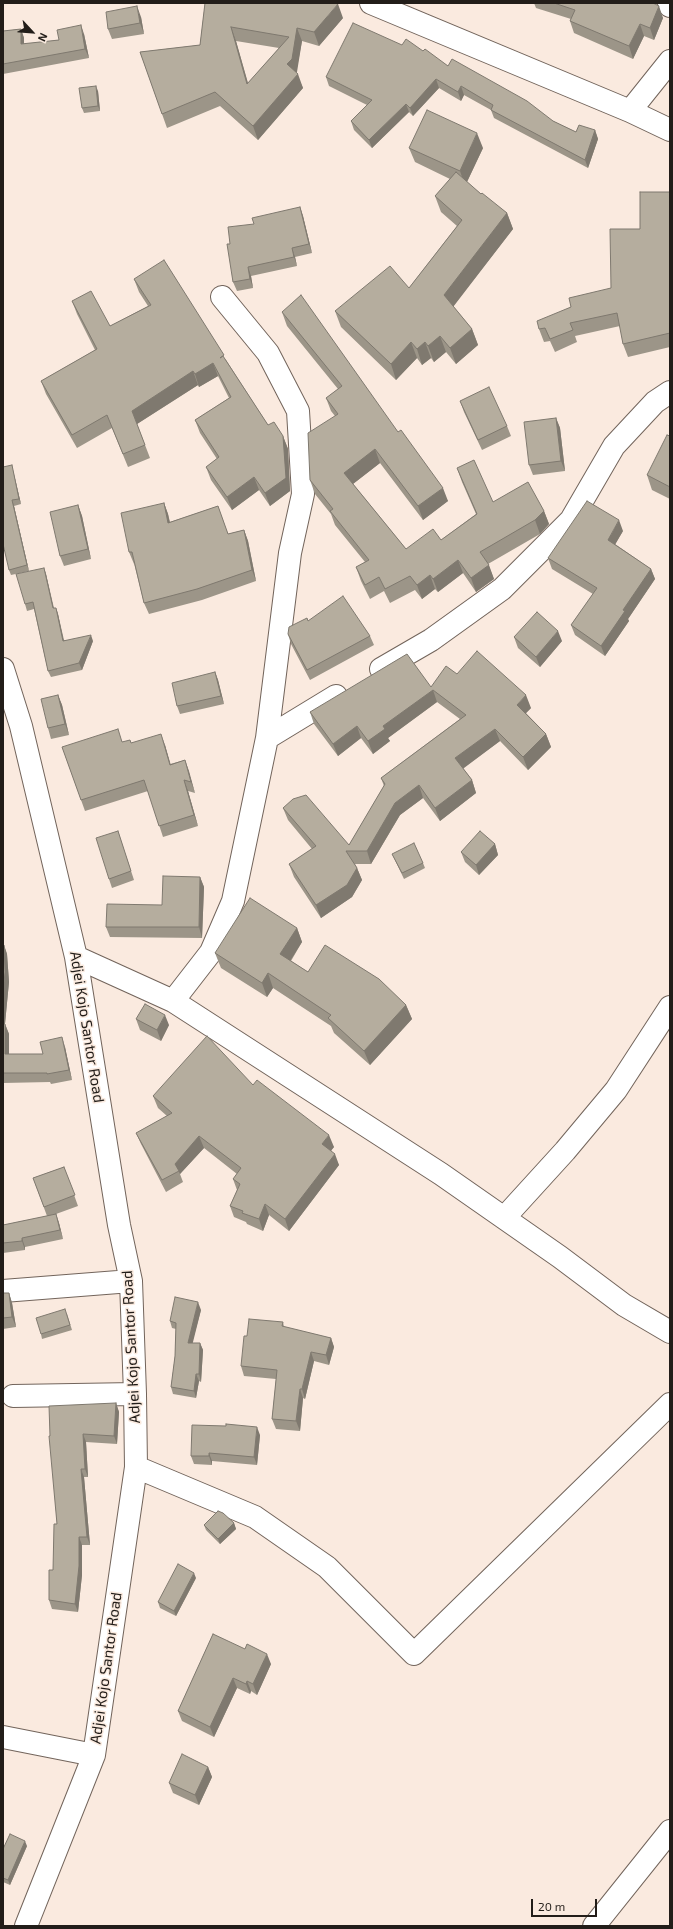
<!DOCTYPE html>
<style>
body{margin:0}
#map{position:relative;width:673px;height:1929px;overflow:hidden;background:#faeadf;font-family:"Exo 2",sans-serif}
canvas{display:block}
.frame{position:absolute;inset:0;border:4px solid #221d19;pointer-events:none}
.north{position:absolute;left:12px;top:12px;width:40px;height:40px;-webkit-text-stroke:3px #faeadf;paint-order:stroke;rotate:116deg;font-size:11px;font-weight:700;line-height:16px;text-align:center;color:#221d19}
.north::after{content:'';display:block;margin:auto;width:14px;height:18px;background:#221d19;clip-path:polygon(50% 0,100% 100%,50% 72%,0 100%)}
.scale{position:absolute;left:531px;top:1899px;width:66px;height:18px;box-sizing:border-box;border:2px solid #221d19;border-top:0;padding-left:5px;font-size:12px;line-height:14px;white-space:nowrap;color:#221d19;-webkit-text-stroke:3px #faeadf;paint-order:stroke}
</style>
<div id="map">
<canvas width="673" height="1929"></canvas>
<div class="frame"></div>
<div class="north">N</div>
<div class="scale">20 m</div>
</div>
<script>
const context = document.querySelector('canvas').getContext('2d');
context.lineJoin = 'round';
const shape = rows => new Path2D(rows.map(r => 'M' + r).join(''));
function strokePath(path, color, width, dash) { context.strokeStyle = color; context.lineWidth = width; context.lineCap = dash ? 'butt' : 'round'; context.setLineDash(dash || []); context.stroke(path); }
function fill(path, color) { context.fillStyle = color; context.fill(path, 'evenodd'); }
function label(font, color, halo, rows, align = 'center') {
  context.font = font + ' "Exo 2",sans-serif'; context.lineWidth = 3; context.setLineDash([]); context.textBaseline = 'middle'; context.strokeStyle = halo; context.fillStyle = color; for (const [text, x, y, turn = 0] of rows) {
    context.save(); context.translate(x, y); context.rotate((+turn || 0) * Math.PI / 180); context.textAlign = isNaN(turn) ? turn : align; if (halo) context.strokeText(text, 0, 0); context.fillText(text, 0, 0); context.restore();
  }
}
const minor = shape([
 [371,3,630,111,670,130],
 [669,3,670,6],
 [630,111,670,61],
 [3,669,21,726,76,957,119,1225,131,1281,135,1394,136,1467,94,1755,26,1926],
 [381,669,431,640,502,589,571,520,614,446,655,402,670,392],
 [267,738,336,696],
 [76,957,173,1001,441,1174,560,1257,624,1305,670,1332],
 [173,1001,211,952,233,901,267,738,290,553,303,494,298,411,268,353,222,297],
 [504,1218,565,1151,616,1090,670,1007],
 [3,1291,131,1281],
 [13,1396,135,1394],
 [136,1467,255,1517,327,1567,414,1654,670,1404],
 [3,1737,94,1755],
 [594,1926,670,1831]
]);
strokePath(minor, '#72645b', 24);
strokePath(minor, '#fff', 22);
fill(shape([
 [205,3,343,18,319,46,302,41,296,73,303,88,258,140,220,106,167,128,140,52,200,45],
 [236,41,279,48,248,83],
 [534,3,653,3,663,18,654,40,644,36,633,59,574,33,570,21,571,19,536,8],
 [141,17,144,34,112,39,108,29],
 [21,29,24,38,24,44,59,40,84,34,89,58,3,74,3,31],
 [402,45,423,51,448,66,553,121,576,132,595,130,598,139,588,168,494,118,491,110,464,95,461,101,439,88,413,116,409,112,372,148,354,130,351,121,367,105,329,86,326,77],
 [98,91,100,111,84,113,82,108],
 [409,148,483,148,467,182,481,194,507,213,513,229,453,306,472,329,478,345,456,364,446,352,434,362,431,358,422,365,417,358,396,380,341,327,335,311,409,288,457,226,441,212,435,196,450,179,415,162],
 [670,192,670,347,628,357,623,344,620,326,575,336,577,342,555,352,550,341,544,342,539,329,571,307,611,288,640,229],
 [300,207,303,216,312,253,295,257,297,266,251,276,253,288,237,291,233,282,230,244,254,224],
 [134,279,226,360,268,425,283,436,288,449,290,491,270,506,259,490,232,510,211,480,206,467,217,459,200,433,195,420,229,398,218,376,199,387,198,385,137,424,150,458,128,467,112,428,77,448,46,394,41,381,95,350,77,314,72,301,110,326,148,306,139,292],
 [282,312,398,432,448,501,423,520,380,463,353,484,406,549,441,540,476,514,462,482,457,468,493,502,544,511,549,524,540,534,488,564,494,579,476,592,463,573,438,592,435,589,422,599,415,590,390,603,384,591,370,599,361,581,356,567,365,562,335,525,331,514,315,494,310,480,335,416,331,411,326,398,338,389,287,326],
 [460,401,507,426,511,436,482,450,464,412],
 [556,418,560,428,565,471,533,475,529,465],
 [670,436,670,499,652,490,647,475],
 [12,465,13,470,21,504,14,506,29,571,11,575,9,570],
 [164,503,168,514,170,522,218,506,228,534,244,530,248,541,256,581,202,600,149,614,144,603,134,563,134,564,129,552],
 [78,505,82,516,91,559,64,566,60,556],
 [623,531,615,544,651,569,655,579,628,619,629,621,605,656,575,635,571,625,593,594,552,569,548,558],
 [44,568,46,574,54,608,56,608,58,614,64,640,93,641,82,670,51,677,48,671,34,609,27,611,25,604],
 [308,621,370,636,374,645,310,680,291,644,288,634],
 [514,637,562,641,540,667,518,648],
 [215,672,218,680,224,704,180,714,177,706],
 [457,674,531,708,526,713,546,734,551,747,528,770,500,741,463,768,472,780,476,793,440,821,423,798,400,815,371,864,355,864,357,868,362,880,352,897,321,918,294,877,289,864,312,849,288,820,283,808,349,845,384,786,381,778,460,719,437,702,388,738,390,741,373,754,361,738,338,756,314,724,310,712,431,687],
 [58,695,62,705,69,735,51,739,48,728],
 [122,742,132,743,165,745,170,764,185,760,195,793,188,791,198,826,163,837,148,791,85,811,62,747],
 [118,831,134,880,112,888,109,879],
 [495,844,498,855,479,875,465,862,461,852],
 [392,854,423,863,425,868,404,879],
 [200,877,204,887,202,938,110,937,106,927,162,905],
 [297,928,302,942,291,961,308,972,406,1005,412,1019,370,1065,334,1033,331,1026,273,988,267,997,221,968,215,953],
 [3,945,4,945,7,954,9,982,5,1024,9,1034,9,1054,43,1054,65,1047,72,1080,51,1084,50,1082,3,1083],
 [136,1019,169,1025,161,1041,140,1030],
 [253,1085,334,1147,331,1150,339,1165,289,1231,269,1215,263,1231,247,1224,246,1222,234,1217,230,1206,237,1190,233,1179,237,1174,204,1148,180,1174,183,1182,166,1192,141,1144,136,1133,167,1116,158,1108,153,1096],
 [64,1167,78,1206,56,1214,59,1223,63,1239,25,1247,25,1250,3,1253,3,1225,47,1216,33,1178],
 [3,1293,9,1293,12,1303,16,1327,3,1329],
 [201,1310,192,1343,200,1343,203,1350,201,1382,199,1381,196,1398,173,1394,171,1387,175,1356,176,1329,172,1328,170,1321],
 [67,1314,72,1330,42,1339,41,1334],
 [283,1322,284,1327,331,1338,334,1347,329,1365,314,1361,305,1399,303,1398,300,1431,276,1429,272,1419,276,1379,244,1376,241,1366],
 [116,1403,119,1412,117,1444,86,1442,88,1477,84,1477,90,1545,82,1545,82,1575,78,1612,52,1609,49,1600,53,1570,57,1524,50,1436],
 [260,1435,257,1465,212,1461,212,1465,194,1464,191,1456],
 [234,1523,236,1529,220,1544,206,1530,204,1525],
 [196,1578,176,1616,160,1608,158,1602],
 [213,1634,271,1664,257,1695,251,1691,250,1694,237,1688,214,1737,182,1721,178,1711],
 [208,1767,212,1777,199,1805,173,1793,169,1783],
 [27,1846,10,1885,3,1882,3,1849]
]), '#9c9588');
fill(shape([
 [338,4,343,18,319,46,314,32],
 [137,6,141,17,144,34,140,23],
 [659,6,663,18,654,40,650,28],
 [640,24,644,36,633,59,629,46],
 [81,25,84,34,89,58,85,49],
 [231,27,236,41,252,98,247,84],
 [297,28,302,41,297,72,292,78,287,64],
 [21,29,24,38,24,53,21,44],
 [298,74,303,88,258,140,253,126],
 [436,79,439,88,413,116,410,108],
 [96,86,98,91,100,111,98,106],
 [461,86,464,95,461,101,458,92],
 [406,104,409,112,372,148,369,140],
 [595,130,598,139,588,168,585,160],
 [477,133,483,148,465,186,460,171],
 [300,207,303,216,312,253,309,244],
 [507,213,513,229,450,311,444,295],
 [292,248,295,257,297,266,294,257],
 [248,267,251,276,253,288,250,279],
 [472,329,478,345,456,364,450,348],
 [440,336,446,352,434,362,428,346],
 [411,342,417,358,396,380,391,364],
 [425,342,431,358,422,365,417,349],
 [213,363,218,376,199,387,195,374],
 [193,371,198,385,137,424,132,411],
 [556,418,560,428,565,471,561,461],
 [283,436,288,449,290,491,270,506,265,493],
 [375,449,380,463,349,487,344,473],
 [12,465,13,470,21,504,19,499],
 [254,477,259,490,232,510,227,497],
 [443,488,448,501,423,520,418,506],
 [12,500,14,506,29,571,27,565],
 [164,503,168,514,172,534,168,523],
 [78,505,82,516,91,559,88,549],
 [544,511,549,524,540,534,535,520],
 [619,520,623,531,612,550,608,540],
 [244,530,248,541,256,581,252,570],
 [458,560,463,573,438,592,433,579],
 [489,565,494,579,476,592,471,578],
 [44,568,46,574,55,615,53,608],
 [651,569,655,579,628,619,629,621,605,656,601,646,623,610],
 [430,575,435,589,422,599,417,585],
 [56,608,58,614,65,647,63,641],
 [558,631,562,641,540,667,536,657],
 [91,635,93,641,82,670,79,663],
 [215,672,218,680,224,704,221,696],
 [433,690,437,702,388,738,390,741,373,754,368,741,383,726],
 [58,695,62,705,69,735,65,724],
 [526,695,531,708,522,717,517,705],
 [357,726,361,738,338,756,333,744],
 [495,729,500,741,460,771,455,758],
 [161,734,165,745,174,776,170,765],
 [546,734,551,747,528,770,523,757],
 [185,760,189,771,195,793,191,782],
 [184,780,188,791,198,826,194,815],
 [472,780,476,793,440,821,435,808],
 [419,785,423,798,400,815,371,864,367,851,395,803],
 [495,844,498,855,479,875,476,865],
 [357,868,362,880,352,897,321,918,316,905],
 [200,877,204,887,202,938,199,927],
 [297,928,302,942,285,969,280,954],
 [4,945,7,954,9,982,4,1034,3,1032,3,994],
 [268,973,273,988,267,997,262,983],
 [406,1005,412,1019,370,1065,364,1051],
 [165,1015,169,1025,161,1041,157,1030],
 [5,1024,9,1034,9,1064,5,1054],
 [62,1037,65,1047,72,1080,69,1070],
 [329,1135,334,1147,327,1156,322,1144],
 [199,1136,204,1148,180,1174,175,1164],
 [335,1154,339,1165,289,1231,285,1219],
 [265,1204,269,1215,263,1231,259,1219],
 [56,1214,59,1223,63,1239,60,1230],
 [22,1238,25,1247,25,1250,22,1241],
 [9,1293,12,1303,16,1327,12,1317],
 [198,1302,201,1310,191,1350,188,1343],
 [331,1338,334,1347,329,1365,326,1355],
 [200,1343,203,1350,201,1382,199,1374],
 [311,1352,314,1361,305,1399,302,1389],
 [196,1374,199,1381,196,1398,194,1391],
 [300,1389,303,1398,300,1431,296,1421],
 [116,1403,119,1412,117,1444,114,1436],
 [257,1427,260,1435,257,1465,254,1457],
 [83,1434,86,1442,88,1477,85,1469],
 [209,1453,212,1461,212,1465,209,1456],
 [81,1469,84,1477,90,1545,87,1537],
 [234,1523,236,1529,220,1544,218,1539],
 [79,1537,82,1545,82,1575,78,1612,75,1604],
 [194,1573,196,1578,176,1616,174,1611],
 [267,1654,271,1664,257,1695,253,1684],
 [233,1678,237,1688,214,1737,210,1727],
 [247,1681,251,1691,250,1694,246,1684],
 [208,1767,212,1777,199,1805,195,1795],
 [25,1841,27,1846,10,1885,8,1880]
]), '#7f796f');
const building = shape([
 [205,3,333,3,338,4,314,32,297,28,292,59,287,64,298,74,253,126,215,92,162,114,140,52,200,45,205,3],
 [231,27,289,37,247,84,231,27],
 [554,3,653,3,659,6,650,28,640,24,629,46,570,21,575,10,554,3],
 [137,6,140,23,108,29,106,12,137,6],
 [353,23,402,45,406,39,423,51,425,49,448,66,452,59,527,101,553,121,576,132,579,125,595,130,585,160,491,110,493,105,461,86,458,92,436,79,410,108,406,104,369,140,351,121,372,100,326,77,353,23],
 [81,25,85,49,3,64,3,31,21,29,21,44,59,40,57,30,81,25],
 [96,86,98,106,82,108,79,88,96,86],
 [427,110,477,133,460,171,409,148,427,110],
 [456,172,481,194,482,193,507,213,444,295,472,329,450,348,440,336,428,346,425,342,417,349,411,342,391,364,335,311,390,266,409,288,462,220,435,196,456,172],
 [640,192,670,192,670,333,623,344,617,313,570,323,573,330,550,339,545,328,539,329,537,321,571,307,569,298,611,288,610,229,640,229,640,192],
 [300,207,309,244,292,248,294,257,248,267,250,279,233,282,227,244,230,244,228,227,254,224,252,218,300,207],
 [164,260,224,355,220,358,223,356,268,425,274,422,283,436,286,478,265,493,254,477,227,497,206,467,219,457,195,420,231,397,213,363,195,374,193,371,132,411,145,445,123,454,107,415,72,435,41,381,97,349,72,301,91,291,110,326,151,305,134,279,164,260],
 [301,295,398,432,401,430,443,488,418,506,375,449,344,473,406,549,433,529,441,540,477,514,457,468,474,460,493,502,528,482,544,511,535,520,480,552,489,565,471,578,458,560,433,579,430,575,417,585,410,576,385,589,379,577,365,585,356,567,369,560,330,511,333,509,310,480,308,433,338,414,326,398,342,386,282,312,301,295],
 [489,387,507,426,478,440,460,401,489,387],
 [556,418,561,461,529,465,524,422,556,418],
 [667,435,670,436,670,487,647,475,667,435],
 [12,465,19,499,12,500,27,565,9,570,3,544,3,467,12,465],
 [587,501,619,520,608,540,651,569,623,610,625,611,601,646,571,625,597,588,548,558,587,501],
 [164,503,168,523,218,506,228,534,244,530,252,570,197,589,144,603,132,552,129,552,121,513,164,503],
 [78,505,88,549,60,556,50,512,78,505],
 [44,568,53,608,56,608,63,641,91,635,79,663,48,671,33,602,25,604,16,574,44,568],
 [343,596,370,636,307,670,288,634,289,627,307,618,308,621,343,596],
 [537,612,558,631,536,657,514,637,537,612],
 [477,651,526,695,517,705,546,734,523,757,495,729,455,758,472,780,435,808,419,785,395,803,367,851,346,851,357,868,347,885,316,905,289,864,316,846,283,808,293,799,306,795,349,845,385,784,381,778,466,715,433,690,383,726,385,729,368,741,357,726,333,744,310,712,407,654,431,687,446,666,457,674,477,651],
 [215,672,221,696,177,706,172,683,215,672],
 [58,695,65,724,48,728,41,699,58,695],
 [118,729,122,742,130,740,131,743,161,734,170,765,185,760,191,782,184,780,194,815,159,826,144,780,81,800,62,747,118,729],
 [118,831,131,871,109,879,96,838,118,831],
 [480,831,495,844,476,865,461,852,480,831],
 [414,843,423,863,402,873,392,854,414,843],
 [163,876,200,877,199,927,106,927,107,904,162,905,163,876],
 [250,898,297,928,280,954,308,972,325,945,379,979,406,1005,364,1051,328,1018,331,1015,268,973,262,983,215,953,250,898],
 [3,945,4,945,5,972,3,994,3,945],
 [145,1004,165,1015,157,1030,136,1019,145,1004],
 [3,1024,5,1024,5,1054,43,1054,40,1042,62,1037,69,1070,47,1074,47,1073,3,1073,3,1024],
 [207,1036,253,1085,257,1080,329,1135,322,1144,335,1154,285,1219,265,1204,259,1219,242,1213,243,1211,230,1206,240,1184,233,1179,241,1168,199,1136,175,1164,179,1171,162,1180,136,1133,172,1113,153,1096,207,1036],
 [64,1167,75,1195,44,1207,33,1178,64,1167],
 [56,1214,60,1230,22,1238,22,1241,3,1243,3,1225,56,1214],
 [3,1293,9,1293,12,1317,3,1318,3,1293],
 [175,1297,198,1302,188,1343,200,1343,199,1374,196,1374,194,1391,171,1387,175,1356,176,1323,170,1321,175,1297],
 [65,1309,70,1325,41,1334,36,1318,65,1309],
 [249,1319,283,1322,282,1326,331,1338,326,1355,311,1352,302,1389,300,1389,296,1421,272,1419,277,1370,241,1366,244,1336,247,1336,249,1319],
 [116,1403,114,1436,83,1434,85,1469,81,1469,87,1537,79,1537,79,1566,75,1604,49,1600,49,1570,53,1570,54,1524,57,1524,49,1436,50,1436,49,1406,116,1403],
 [226,1424,257,1427,254,1457,209,1453,209,1456,191,1456,192,1425,226,1426,226,1424],
 [218,1511,223,1513,234,1523,218,1539,204,1525,218,1511],
 [178,1564,194,1573,174,1611,158,1602,178,1564],
 [213,1634,245,1649,247,1644,267,1654,253,1684,247,1681,246,1684,233,1678,210,1727,178,1711,213,1634],
 [182,1754,208,1767,195,1795,169,1783,182,1754],
 [10,1834,25,1841,8,1880,3,1878,3,1849,10,1834]
]);
fill(building, '#b5ad9e');
strokePath(building, '#7f796f', 1);
label('15px', '#221d19', '#faeadf', [
 ["Adjei Kojo Santor Road",87,1027,81],
 ["Adjei Kojo Santor Road",131,1347,-93],
 ["Adjei Kojo Santor Road",106,1668,-82]
]);
</script>
